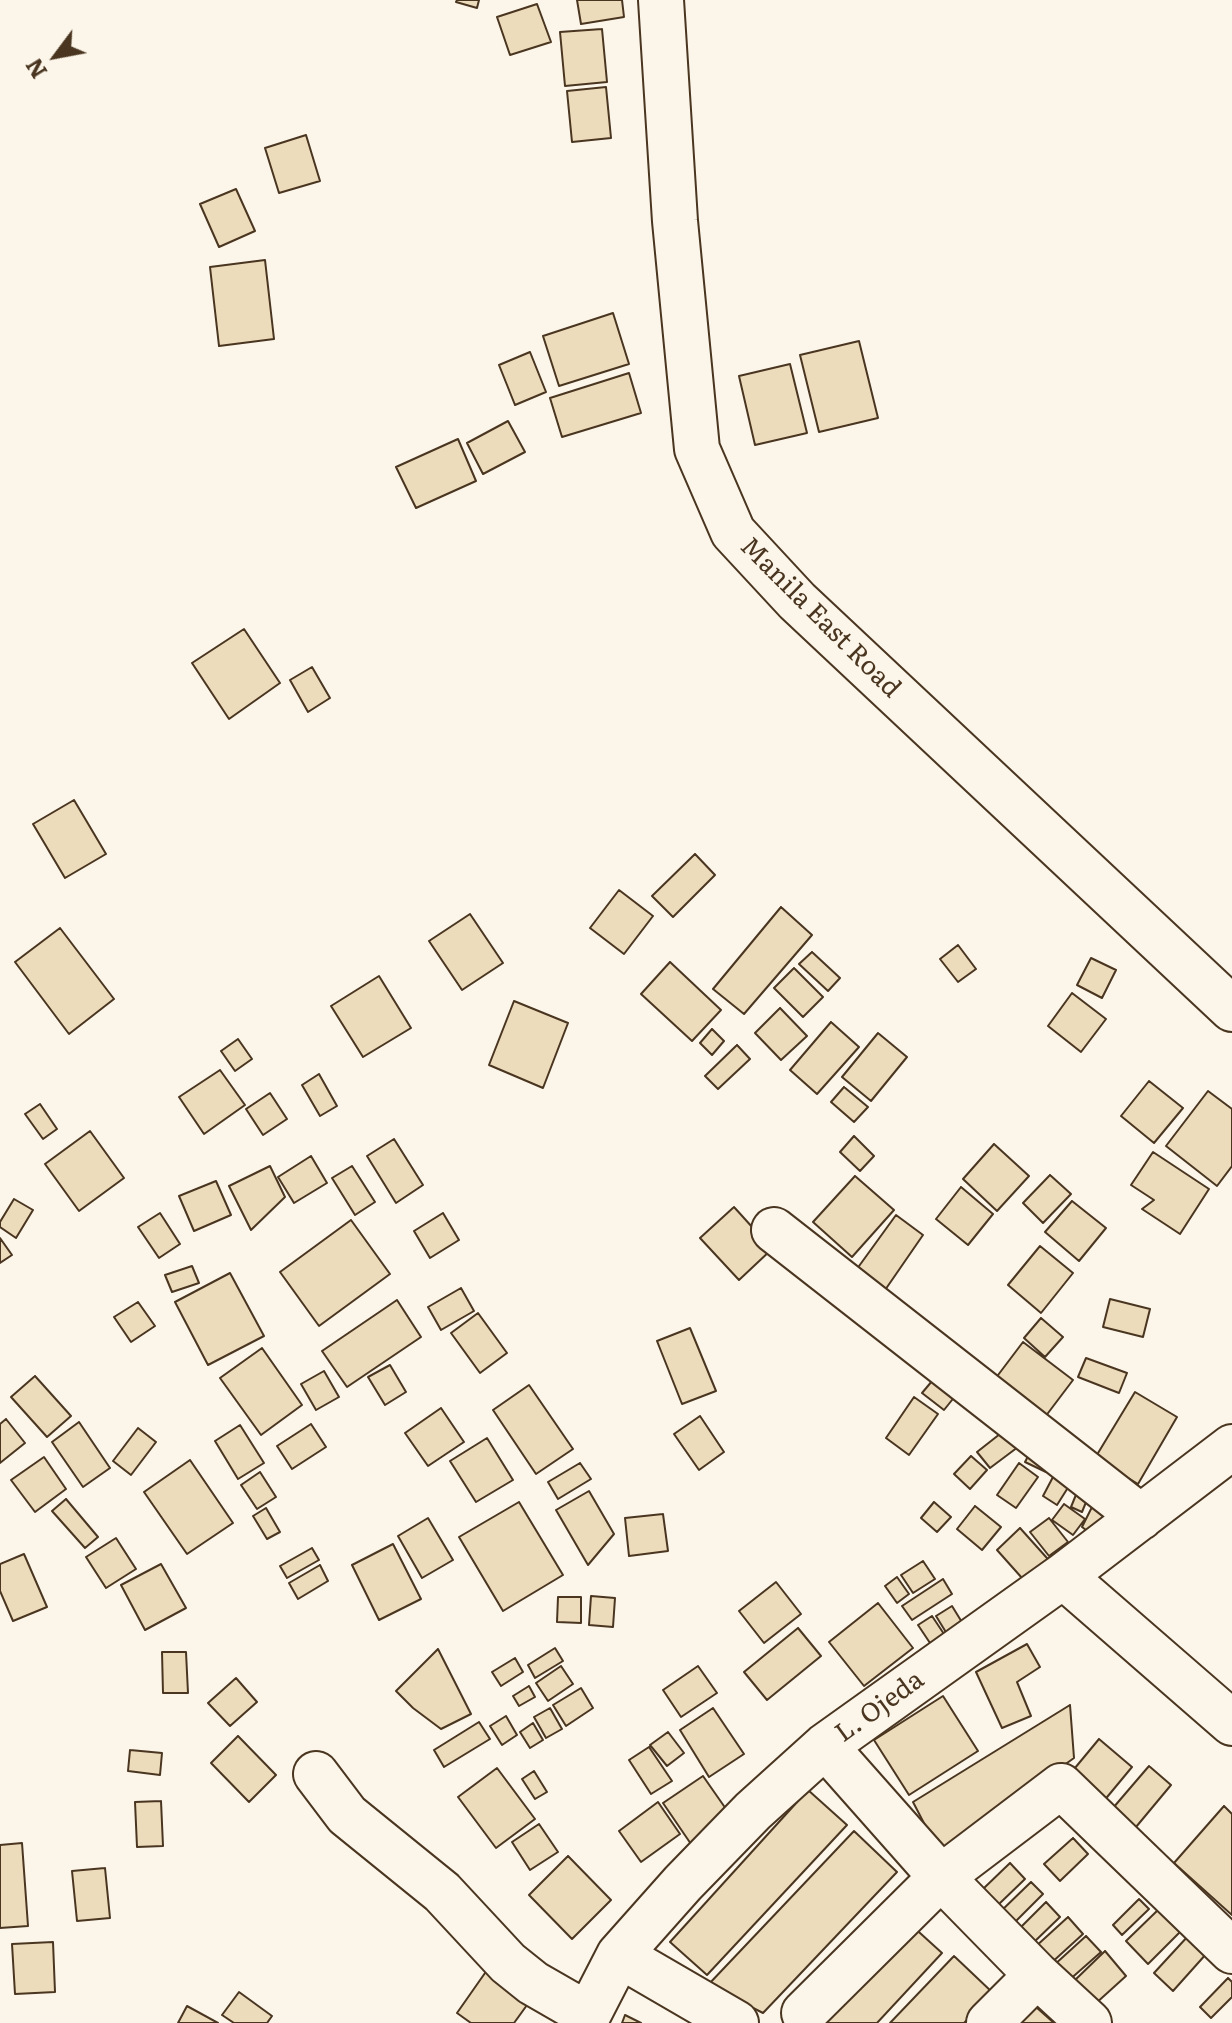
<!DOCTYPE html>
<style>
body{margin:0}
#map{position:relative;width:1232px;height:2023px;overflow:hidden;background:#fbf6e9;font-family:Literata,serif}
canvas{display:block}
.north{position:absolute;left:16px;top:16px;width:80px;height:80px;-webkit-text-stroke:6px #fbf6e9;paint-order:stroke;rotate:238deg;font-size:22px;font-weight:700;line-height:32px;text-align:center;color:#4a3520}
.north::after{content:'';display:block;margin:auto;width:28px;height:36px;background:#4a3520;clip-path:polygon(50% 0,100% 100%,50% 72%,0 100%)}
</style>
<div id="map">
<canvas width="1232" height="2023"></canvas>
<div class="north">N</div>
</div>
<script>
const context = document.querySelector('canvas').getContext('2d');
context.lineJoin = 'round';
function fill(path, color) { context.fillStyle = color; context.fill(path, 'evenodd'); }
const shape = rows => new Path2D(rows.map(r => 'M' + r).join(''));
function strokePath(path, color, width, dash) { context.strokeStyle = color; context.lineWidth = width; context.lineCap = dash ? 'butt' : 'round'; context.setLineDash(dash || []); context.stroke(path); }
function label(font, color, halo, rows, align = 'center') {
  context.font = font + ' Literata,serif'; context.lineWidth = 6; context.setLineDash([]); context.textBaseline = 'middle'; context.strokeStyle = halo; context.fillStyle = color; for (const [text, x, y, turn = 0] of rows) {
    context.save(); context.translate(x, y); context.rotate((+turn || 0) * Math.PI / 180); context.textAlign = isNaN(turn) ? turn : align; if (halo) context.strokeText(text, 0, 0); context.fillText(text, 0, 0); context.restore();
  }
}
const building = shape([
 [457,0,479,0,477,8,456,2,457,0],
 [577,0,622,0,624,17,581,24,577,0],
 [537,4,551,42,510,55,497,17,537,4],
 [602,29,607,82,565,86,560,32,602,29],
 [606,87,611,138,572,142,567,91,606,87],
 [306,135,320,181,279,193,265,148,306,135],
 [236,189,255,231,219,247,200,204,236,189],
 [265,260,274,339,219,346,210,267,265,260],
 [613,313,629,364,559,386,543,336,613,313],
 [859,341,878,418,819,432,800,355,859,341],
 [530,352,546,392,515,405,499,365,530,352],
 [790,364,807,433,755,445,739,376,790,364],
 [629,373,641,413,562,437,550,398,629,373],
 [508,421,525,452,483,474,467,443,508,421],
 [458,439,476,481,416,508,396,467,458,439],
 [244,629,280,683,229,719,192,663,244,629],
 [312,667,330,698,308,712,290,680,312,667],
 [74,800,106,854,65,878,33,824,74,800],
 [695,854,715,875,673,917,652,896,695,854],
 [619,890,653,916,624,954,590,928,619,890],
 [781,907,812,935,744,1014,713,989,781,907],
 [470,914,503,963,462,990,429,941,470,914],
 [60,928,114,999,69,1034,15,962,60,928],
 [958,945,976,969,958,982,940,959,958,945],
 [812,952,840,978,828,991,799,964,812,952],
 [1091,958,1116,970,1102,998,1077,985,1091,958],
 [670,962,721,1010,692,1041,641,994,670,962],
 [794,968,823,997,803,1017,774,988,794,968],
 [379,976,411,1028,363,1057,331,1006,379,976],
 [1072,993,1106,1019,1081,1052,1048,1026,1072,993],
 [514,1001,568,1023,543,1088,489,1065,514,1001],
 [780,1008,807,1036,781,1060,755,1033,780,1008],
 [831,1022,859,1047,817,1094,790,1070,831,1022],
 [712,1029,724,1041,712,1055,700,1043,712,1029],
 [878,1033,907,1057,871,1101,842,1077,878,1033],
 [238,1039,252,1059,235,1071,221,1051,238,1039],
 [737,1045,750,1059,718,1089,705,1076,737,1045],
 [220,1070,245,1105,204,1134,179,1097,220,1070],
 [319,1074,337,1106,320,1116,302,1085,319,1074],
 [1149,1081,1183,1108,1154,1143,1121,1116,1149,1081],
 [844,1087,868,1107,854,1122,831,1102,844,1087],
 [1208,1091,1232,1109,1232,1166,1217,1186,1166,1146,1208,1091],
 [270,1093,287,1119,263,1135,246,1109,270,1093],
 [40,1104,57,1129,43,1139,25,1114,40,1104],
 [90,1131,124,1178,79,1211,45,1164,90,1131],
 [854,1136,874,1156,860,1171,840,1152,854,1136],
 [394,1139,423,1185,396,1203,367,1156,394,1139],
 [994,1144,1029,1176,997,1211,963,1179,994,1144],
 [1153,1152,1209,1189,1180,1234,1142,1209,1154,1200,1131,1185,1153,1152],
 [311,1156,327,1183,294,1203,278,1177,311,1156],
 [270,1166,285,1197,251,1230,229,1186,270,1166],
 [352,1166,375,1202,355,1215,332,1178,352,1166],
 [1050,1175,1071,1194,1043,1223,1023,1203,1050,1175],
 [855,1176,894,1210,852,1257,813,1222,855,1176],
 [216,1181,231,1215,194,1231,179,1196,216,1181],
 [961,1187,993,1214,968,1245,936,1219,961,1187],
 [14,1199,33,1210,16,1238,0,1227,0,1222,14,1199],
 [1072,1201,1106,1228,1079,1261,1045,1232,1072,1201],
 [734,1207,772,1249,739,1280,700,1238,734,1207],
 [160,1213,180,1244,159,1258,138,1227,160,1213],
 [443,1213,459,1240,430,1258,414,1231,443,1213],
 [896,1215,923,1235,883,1293,854,1273,896,1215],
 [351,1220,390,1274,319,1326,280,1272,351,1220],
 [0,1238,12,1255,0,1263,0,1238],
 [1040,1246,1073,1273,1041,1313,1008,1285,1040,1246],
 [192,1266,199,1283,172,1292,165,1275,192,1266],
 [230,1273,264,1336,208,1365,175,1302,230,1273],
 [461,1288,474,1311,441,1330,428,1307,461,1288],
 [1110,1299,1150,1309,1143,1337,1103,1327,1110,1299],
 [397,1300,421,1337,347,1387,322,1351,397,1300],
 [138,1302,155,1326,131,1342,114,1317,138,1302],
 [478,1313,507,1353,480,1373,451,1333,478,1313],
 [1041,1318,1063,1337,1045,1357,1024,1338,1041,1318],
 [690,1328,716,1391,682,1404,657,1341,690,1328],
 [1023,1342,1073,1380,1039,1425,989,1387,1023,1342],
 [262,1348,302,1405,261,1435,220,1378,262,1348],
 [1086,1358,1127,1373,1119,1393,1078,1377,1086,1358],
 [390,1365,406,1392,385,1405,368,1377,390,1365],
 [943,1368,964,1385,944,1410,922,1393,943,1368],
 [324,1371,339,1397,316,1410,301,1384,324,1371],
 [35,1376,71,1416,47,1437,11,1397,35,1376],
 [529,1385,573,1449,536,1474,493,1410,529,1385],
 [1135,1392,1177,1417,1138,1484,1095,1458,1135,1392],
 [914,1397,938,1414,909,1455,886,1438,914,1397],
 [441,1408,464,1442,428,1466,405,1433,441,1408],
 [700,1416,724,1452,699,1470,674,1434,700,1416],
 [6,1419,25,1443,0,1463,0,1424,6,1419],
 [79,1422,110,1468,83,1487,52,1442,79,1422],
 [311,1424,326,1447,292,1469,277,1446,311,1424],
 [240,1425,264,1463,238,1479,215,1441,240,1425],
 [138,1428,156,1442,131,1475,113,1461,138,1428],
 [1005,1430,1018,1447,990,1468,977,1452,1005,1430],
 [487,1438,513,1480,476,1502,450,1461,487,1438],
 [1033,1447,1053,1457,1046,1472,1025,1462,1033,1447],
 [971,1456,987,1470,970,1489,954,1474,971,1456],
 [44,1457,66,1489,35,1512,11,1480,44,1457],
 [190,1460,233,1523,187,1554,144,1492,190,1460],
 [580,1463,591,1479,558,1499,548,1482,580,1463],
 [1019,1463,1038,1477,1016,1508,997,1495,1019,1463],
 [260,1472,276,1497,257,1509,241,1485,260,1472],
 [1053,1477,1069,1486,1057,1505,1043,1496,1053,1477],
 [1082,1480,1093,1485,1082,1512,1071,1507,1082,1480],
 [589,1491,614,1534,588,1565,556,1510,589,1491],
 [66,1499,98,1537,85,1548,52,1511,66,1499],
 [1095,1501,1111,1510,1090,1533,1082,1527,1095,1501],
 [519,1502,563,1575,503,1611,459,1537,519,1502],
 [934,1502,951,1517,937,1532,921,1518,934,1502],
 [1064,1504,1085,1519,1073,1535,1052,1520,1064,1504],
 [975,1506,1001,1527,982,1550,957,1529,975,1506],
 [266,1508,280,1532,267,1539,253,1516,266,1508],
 [663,1514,668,1551,629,1556,625,1518,663,1514],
 [428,1518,453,1560,422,1578,398,1536,428,1518],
 [1049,1518,1068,1542,1049,1556,1030,1532,1049,1518],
 [1020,1528,1055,1567,1030,1587,997,1550,1020,1528],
 [116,1538,136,1569,106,1588,86,1557,116,1538],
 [393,1544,421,1599,379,1620,352,1565,393,1544],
 [312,1548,319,1560,287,1578,280,1566,312,1548],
 [24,1554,47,1607,13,1621,0,1591,0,1564,24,1554],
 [923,1561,935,1579,913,1593,901,1575,923,1561],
 [161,1564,186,1608,145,1630,121,1585,161,1564],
 [320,1565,328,1581,298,1599,289,1583,320,1565],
 [897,1577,909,1594,897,1603,885,1586,897,1577],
 [943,1579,952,1594,912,1620,902,1606,943,1579],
 [776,1582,801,1614,764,1643,739,1611,776,1582],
 [591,1596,615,1598,613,1627,589,1625,591,1596],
 [558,1597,581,1597,581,1623,557,1622,558,1597],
 [878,1603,913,1648,864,1686,829,1642,878,1603],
 [952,1606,968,1632,952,1642,936,1616,952,1606],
 [932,1616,950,1643,936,1652,918,1625,932,1616],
 [798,1628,821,1656,767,1700,744,1672,798,1628],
 [1027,1644,1040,1667,1017,1682,1031,1716,1002,1728,976,1672,1027,1644],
 [555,1648,563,1661,535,1678,528,1665,555,1648],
 [438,1649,471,1714,441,1729,413,1708,396,1691,438,1649],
 [162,1652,186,1652,188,1693,163,1693,162,1652],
 [515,1658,523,1672,501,1686,492,1672,515,1658],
 [561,1666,573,1684,548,1701,536,1683,561,1666],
 [698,1666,717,1693,681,1717,663,1690,698,1666],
 [236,1678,257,1702,230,1726,208,1703,236,1678],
 [529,1686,535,1697,519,1706,513,1696,529,1686],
 [581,1688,593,1708,566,1726,553,1705,581,1688],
 [943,1696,978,1751,909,1795,874,1740,943,1696],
 [1070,1705,1074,1758,940,1854,913,1802,1070,1705],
 [550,1708,562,1729,546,1738,534,1717,550,1708],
 [713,1708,744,1754,709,1777,680,1730,713,1708],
 [506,1716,517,1735,502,1745,490,1726,506,1716],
 [479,1722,490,1739,444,1767,434,1750,479,1722],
 [533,1723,543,1740,530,1748,520,1732,533,1723],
 [668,1732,684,1753,667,1766,650,1745,668,1732],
 [238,1736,276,1775,249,1802,211,1763,238,1736],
 [1099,1739,1132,1767,1103,1802,1070,1774,1099,1739],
 [649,1747,672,1781,651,1794,629,1760,649,1747],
 [130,1750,162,1753,160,1775,128,1771,130,1750],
 [1149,1766,1171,1785,1136,1827,1113,1808,1149,1766],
 [497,1768,535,1819,496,1848,458,1797,497,1768],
 [534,1771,547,1792,535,1799,522,1779,534,1771],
 [703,1776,733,1819,693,1847,663,1803,703,1776],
 [808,1790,847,1825,707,1975,670,1942,808,1790],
 [161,1801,163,1846,137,1847,135,1802,161,1801],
 [658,1802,680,1834,641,1862,619,1831,658,1802],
 [1224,1806,1232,1814,1232,1915,1174,1863,1224,1806],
 [539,1824,558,1852,530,1870,512,1842,539,1824],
 [854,1831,897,1872,763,2013,708,1985,854,1831],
 [1073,1838,1088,1854,1060,1881,1044,1864,1073,1838],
 [22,1843,28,1926,0,1928,0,1845,22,1843],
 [568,1856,611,1900,572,1939,529,1895,568,1856],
 [1010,1863,1025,1879,998,1905,983,1889,1010,1863],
 [105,1868,110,1918,77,1921,72,1871,105,1868],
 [1031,1882,1043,1894,1011,1926,999,1913,1031,1882],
 [1139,1899,1149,1909,1122,1935,1113,1925,1139,1899],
 [1046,1902,1060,1917,1032,1944,1018,1930,1046,1902],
 [1159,1909,1180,1932,1148,1964,1126,1941,1159,1909],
 [1068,1917,1083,1934,1049,1965,1034,1948,1068,1917],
 [909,1923,942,1953,877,2023,816,2023,909,1923],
 [1189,1935,1207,1953,1173,1991,1154,1973,1189,1935],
 [1086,1936,1101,1952,1067,1982,1053,1966,1086,1936],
 [53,1942,55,1992,15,1994,12,1944,53,1942],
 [1105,1951,1126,1976,1094,2005,1073,1982,1105,1951],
 [954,1956,993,1993,964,2023,890,2023,954,1956],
 [492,1963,535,1994,514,2023,471,2023,457,2013,492,1963],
 [1228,1978,1232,1982,1232,1997,1211,2018,1200,2007,1228,1978],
 [239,1992,272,2016,267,2023,234,2023,222,2015,239,1992],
 [1027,1999,1054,2023,1005,2023,1027,1999],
 [187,2006,218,2023,178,2023,187,2006],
 [625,2015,641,2023,622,2023,625,2015]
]);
fill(building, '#ecdcbc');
strokePath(building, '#4a3520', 2);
const minor = shape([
 [774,1230,1141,1517],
 [1063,1576,1232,1723],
 [825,1746,941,1877,1037,1975,1089,2023],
 [316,1774,347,1815,442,1892,508,1963,533,1983,587,2014],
 [619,1955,736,2023],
 [804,2013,941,1877,1061,1786,1232,1951],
 [584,2023,619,1955,683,1883,753,1811,825,1746,1063,1576,1232,1447],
 [989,2023,1037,1975]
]);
const major = shape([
 [661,0,675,221,697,449,733,532,797,601,1232,1009]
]);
strokePath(minor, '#4a3520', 48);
strokePath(major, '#4a3520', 48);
strokePath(minor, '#fbf6e9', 44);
strokePath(major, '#fbf6e9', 44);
label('26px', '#4a3520', '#fbf6e9', [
 ["Manila East Road",820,618,45],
 ["L. Ojeda",880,1707,-36]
]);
</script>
